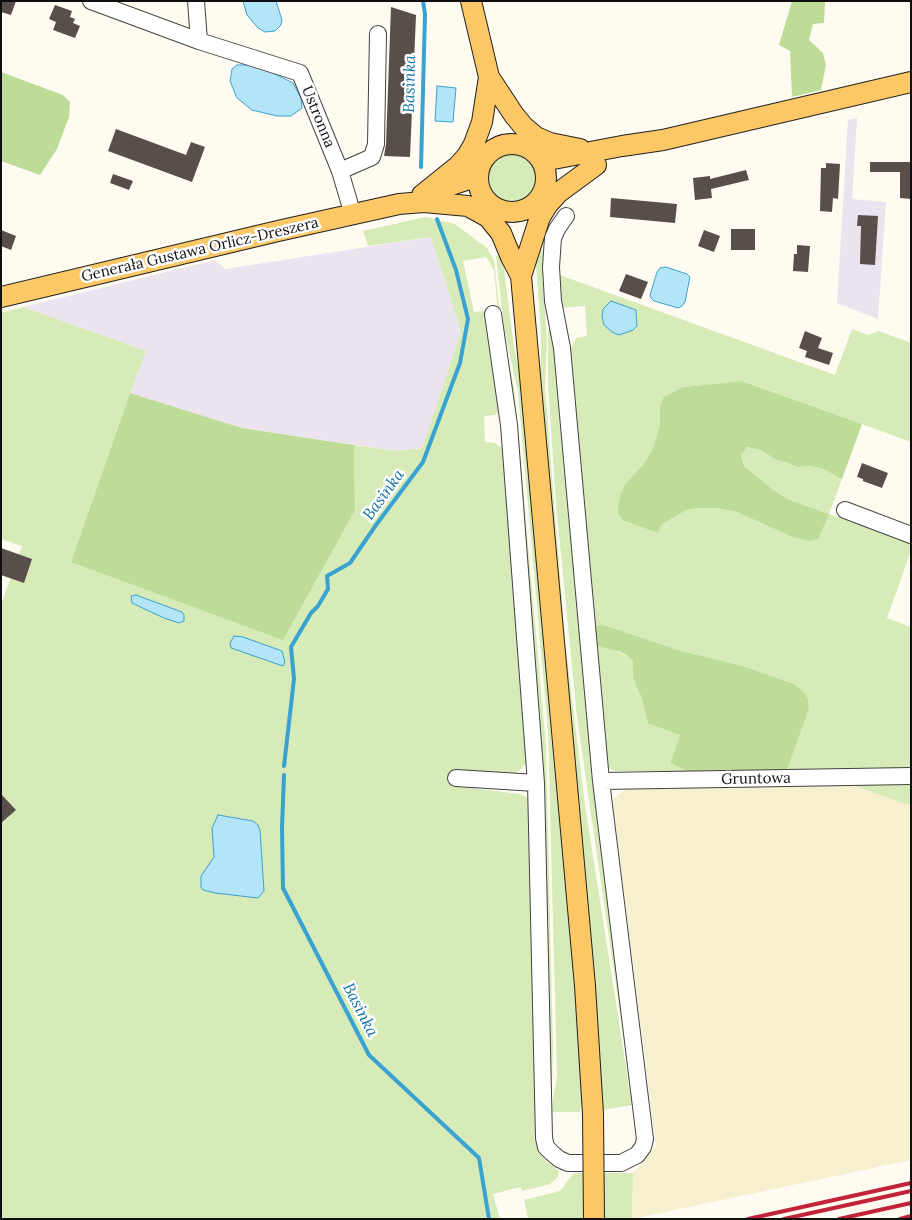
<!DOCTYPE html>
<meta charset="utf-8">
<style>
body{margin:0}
#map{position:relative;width:912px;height:1220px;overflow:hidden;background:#fffbf1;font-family:Lora,serif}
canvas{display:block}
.frame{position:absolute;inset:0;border:2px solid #0f0f0f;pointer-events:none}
</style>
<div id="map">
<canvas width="912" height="1220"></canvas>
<div class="frame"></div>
</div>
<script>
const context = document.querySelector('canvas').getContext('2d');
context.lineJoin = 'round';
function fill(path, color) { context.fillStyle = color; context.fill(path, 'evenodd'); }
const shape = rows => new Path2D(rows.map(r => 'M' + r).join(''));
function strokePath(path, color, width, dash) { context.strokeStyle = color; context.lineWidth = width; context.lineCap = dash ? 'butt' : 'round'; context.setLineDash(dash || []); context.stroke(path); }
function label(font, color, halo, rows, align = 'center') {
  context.font = font + ' Lora,serif'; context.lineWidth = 5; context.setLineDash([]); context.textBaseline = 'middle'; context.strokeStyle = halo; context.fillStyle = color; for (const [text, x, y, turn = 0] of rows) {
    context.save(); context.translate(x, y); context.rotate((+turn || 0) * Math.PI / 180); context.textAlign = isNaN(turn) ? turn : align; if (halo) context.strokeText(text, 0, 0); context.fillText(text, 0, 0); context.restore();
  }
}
fill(shape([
 [857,118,852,199,886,202,878,319,837,303,848,120],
 [431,237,461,331,422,448,397,451,242,428,130,393,146,351,23,307,215,260,225,269]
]), '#ebe3ed');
fill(shape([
 [846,783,911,806,911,1160,632,1219,633,1173,656,1146,612,800,630,787]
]), '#f6efd0');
fill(shape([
 '487 178a25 25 0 1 1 50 0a25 25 0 1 1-50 0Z',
 [426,217,455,224,487,248,494,260,501,322,514,388,546,746,553,1048,552,1082,549,1104,542,788,494,270,486,257,463,261,474,312,484,311,501,407,500,411,495,415,484,416,485,442,495,443,504,450,526,715,523,722,526,763,516,774,455,771,454,786,520,794,529,799,536,1130,534,1138,540,1153,547,1162,559,1171,558,1177,550,1184,522,1191,521,1187,493,1194,500,1219,1,1219,1,605,22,546,1,539,1,313,23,307,146,351,130,393,71,562,355,510,354,445,397,451,422,448,461,331,431,237,368,246,363,231],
 [535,248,543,251,542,269,547,339,545,387,565,641,585,805,632,1105,603,1110,540,384,541,334],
 [501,254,503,261,514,347,522,383,583,1086,580,1112,551,1112,557,1076,548,731,518,392,504,328,496,256],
 [557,274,835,375,852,329,868,335,879,331,911,343,911,442,743,381,684,387,660,407,660,423,657,436,651,452,645,464,626,483,658,533,662,524,687,510,697,508,716,508,737,512,790,536,829,514,787,499,772,489,751,472,744,466,741,456,747,447,760,450,777,460,798,467,811,466,823,469,842,479,829,514,911,543,911,551,887,618,911,627,911,770,787,770,809,709,804,692,794,684,743,666,681,651,601,624,593,627,570,350,576,338,587,336,585,306,561,308],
 [637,314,637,326,612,332,604,325],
 [554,329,634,1096,628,1068,577,718,556,504,548,384,548,330],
 [595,645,612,649,629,657,633,662,638,690,642,698,646,709,680,735,670,763,687,771,615,771,608,768],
 [846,783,911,783,911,806],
 [576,1173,633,1173,632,1219,528,1219,524,1200,560,1191,572,1175]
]), '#d7ebb9');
fill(shape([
 [792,1,825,1,824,23,813,24,809,40,823,53,826,65,821,90,792,97,790,51,779,45],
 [1,72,63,95,70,102,69,117,57,149,40,175,1,161],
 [742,381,862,424,842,479,823,469,811,466,798,467,787,463,777,460,760,450,747,447,741,456,744,466,772,489,787,499,829,514,818,539,809,541,790,536,737,512,716,508,697,508,687,510,662,524,658,533,623,520,619,515,618,506,621,494,626,483,644,464,651,452,657,436,660,423,660,407,664,397,684,387],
 [130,393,242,428,354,445,355,510,283,640,71,562],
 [601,624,681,651,743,666,794,684,804,692,808,699,809,709,787,770,687,771,670,763,680,735,648,723,642,698,638,690,633,677,633,662,629,657,621,652,595,645,593,627]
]), '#bddc98');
const water = shape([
 [243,1,276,1,282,20,281,25,275,31,265,32,258,28,247,15,243,1],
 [237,65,257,65,293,83,301,98,302,108,291,116,277,116,252,110,237,98,230,81,232,69,237,65],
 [437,86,456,88,453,122,435,121,437,86],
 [666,267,687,274,690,277,685,302,682,306,678,308,654,301,651,298,650,295,657,272,660,268,666,267],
 [611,301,636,310,637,326,633,330,619,335,612,332,604,325,602,316,603,309,611,301],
 [136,595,182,612,184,615,184,621,179,623,164,618,132,603,131,596,136,595],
 [234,636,243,637,282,651,285,662,283,666,231,648,230,643,234,636],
 [218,815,253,821,258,825,260,830,264,891,258,898,215,893,203,890,201,887,201,876,214,857,212,828,218,815]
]);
fill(water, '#b4e4f7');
strokePath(water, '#3aa2d0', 1);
strokePath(shape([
 [421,167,425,14,423,1],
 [284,766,294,679,291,647,311,613,318,606,328,589,327,576,350,563,376,525,423,462,460,363,468,319,456,270,437,219],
 [284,775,282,828,283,888,369,1055,479,1158,489,1219]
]), '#3aa2d0', 4);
fill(shape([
 [1,1,16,1,11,15,1,12],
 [55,5,72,11,70,17,75,19,73,23,80,26,75,38,53,30,56,22,49,19],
 [391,7,416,15,410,157,384,156,386,144],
 [116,129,186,155,191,142,205,147,192,182,108,151],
 [870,162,911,162,911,199,900,198,900,172,870,172],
 [826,163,840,164,838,199,833,198,832,212,820,211,821,168,826,168],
 [746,170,749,180,711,189,712,198,695,200,693,178,710,176,710,179],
 [113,174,133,181,129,190,110,183],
 [611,198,677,204,675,223,610,217],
 [858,215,878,216,875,265,860,264,861,226,857,226],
 [731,229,755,229,755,250,731,250],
 [1,230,16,236,11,250,1,246],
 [704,230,720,236,714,252,698,246],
 [797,245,810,246,808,272,793,271,794,254,797,254],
 [626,274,648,282,641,299,619,291],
 [805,331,822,338,818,348,833,353,829,365,805,357,807,351,799,348],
 [862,463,888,473,882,488,863,481,863,479,857,477],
 [1,548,32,559,24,583,1,575],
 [1,794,16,810,1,823]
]), '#584f4b');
const minor = shape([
 [91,1,199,41],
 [196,1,199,41,300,73,340,171,353,215],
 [340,171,372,157,376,144,378,34],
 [493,314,509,425,536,783,544,1138,546,1147,552,1153,559,1159,568,1163,621,1163,637,1155,643,1147,645,1139,601,781,562,348,553,301,551,267,553,238,557,229,566,216],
 [845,510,911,535],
 [456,778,536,783],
 [601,781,911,776]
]);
const major = shape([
 [471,1,489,77,514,115,524,127,536,137,550,143,580,149],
 '478 178a34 34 0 1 1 68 0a34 34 0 1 1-68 0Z',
 [541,160,548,160,622,146,663,140,911,82],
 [433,191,478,176],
 [422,195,458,166,467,156,474,144,482,122,489,77],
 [424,202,468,206,488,217,501,233,511,257,521,276,585,986,593,1114],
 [521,276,540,217,548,204,558,193,596,165],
 [1,297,278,231,399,204,436,201]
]);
strokePath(minor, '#424242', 18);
strokePath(major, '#202020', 22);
strokePath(minor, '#fff', 16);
strokePath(major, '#fbc865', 20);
strokePath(shape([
 [748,1219,911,1183],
 [784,1219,911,1191],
 [839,1219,911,1203],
 [900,1219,911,1216]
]), '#c2233a', 4);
const majorBridge = shape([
 [593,1114,594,1219]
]);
strokePath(majorBridge, '#202020', 22, []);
strokePath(majorBridge, '#fbc865', 20);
label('15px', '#0f0f0f', '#fff', [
 ["Ustronna",318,117,68],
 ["Generała Gustawa Orlicz-Dreszera",200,250,-13],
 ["Gruntowa",756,779,-1]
]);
label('italic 16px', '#1573a4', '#fff', [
 ["Basinka",410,84,-89],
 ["Basinka",384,495,-54],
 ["Basinka",360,1010,63]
]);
</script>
